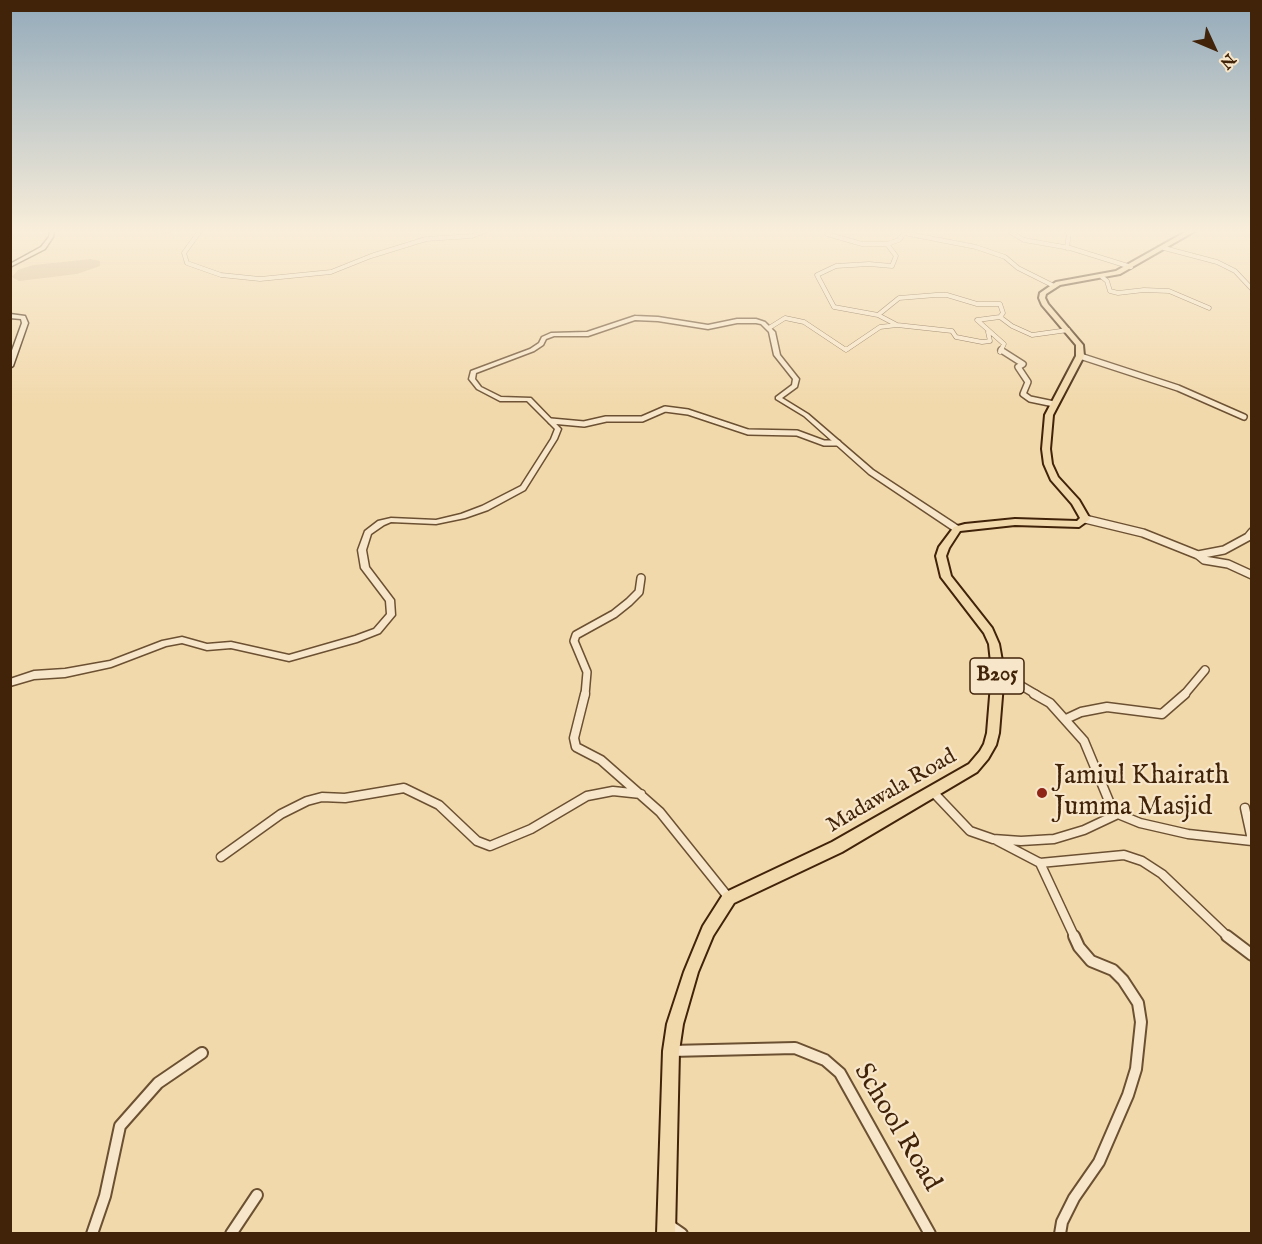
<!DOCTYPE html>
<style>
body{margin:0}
#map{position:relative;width:1262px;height:1244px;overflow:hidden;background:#f2d9ac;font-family:"IM FELL English",serif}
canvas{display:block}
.frame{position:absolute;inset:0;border:12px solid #402309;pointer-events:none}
.north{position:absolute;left:1184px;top:18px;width:60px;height:60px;-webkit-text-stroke:4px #f7e6c9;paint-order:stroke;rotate:134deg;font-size:16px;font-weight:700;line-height:24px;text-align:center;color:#402309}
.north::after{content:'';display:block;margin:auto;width:21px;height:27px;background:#402309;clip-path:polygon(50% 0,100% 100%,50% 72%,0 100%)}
</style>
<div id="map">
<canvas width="1262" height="1244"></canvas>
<div class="frame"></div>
<div class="north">N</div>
</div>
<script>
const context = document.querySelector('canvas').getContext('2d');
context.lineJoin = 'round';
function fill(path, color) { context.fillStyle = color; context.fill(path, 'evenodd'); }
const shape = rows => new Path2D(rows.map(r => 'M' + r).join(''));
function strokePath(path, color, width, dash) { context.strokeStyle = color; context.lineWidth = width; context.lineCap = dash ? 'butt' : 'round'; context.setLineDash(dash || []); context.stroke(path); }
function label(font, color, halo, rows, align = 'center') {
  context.font = font + ' "IM FELL English",serif'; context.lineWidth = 4.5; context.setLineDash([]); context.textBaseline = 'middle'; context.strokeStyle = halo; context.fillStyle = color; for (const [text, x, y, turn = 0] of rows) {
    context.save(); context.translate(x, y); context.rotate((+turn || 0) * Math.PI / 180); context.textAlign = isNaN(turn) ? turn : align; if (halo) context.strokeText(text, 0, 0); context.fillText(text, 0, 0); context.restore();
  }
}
fill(shape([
 [91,259,100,261,100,266,77,274,19,281,12,277,18,270,33,265]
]), '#d4ba90');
const minorFar4 = shape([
 [159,231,168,231],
 [200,231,184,253,187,263,221,275,260,279,331,272,371,256,426,239,472,236,485,231],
 [828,231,827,234,862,244,887,244,899,240,904,233,976,247,1005,257,1018,268,1054,286],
 [1009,231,1024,240,1070,248,1131,267],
 [1065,231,1069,233,1067,248],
 [887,244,896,256,892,266,869,264,836,266,817,275,834,307,878,315,899,298,936,295,947,295,977,304,1000,304,1003,313,1000,317,977,320,1004,344,1000,352],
 [1164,248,1217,262,1235,271,1252,289],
 [1102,277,1107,281,1110,291,1118,293,1144,290,1169,291,1209,308],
 [878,315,897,325,952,331,956,337,982,342,990,341,988,332],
 [1000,317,1012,326,1032,335,1068,330],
 [769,328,785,318,804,322,846,350,880,327,897,325]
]);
const minorFar3 = shape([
 [1001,350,1023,364,1018,367,1028,382,1023,394,1030,399,1054,404],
 [1080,356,1178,388,1244,417],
 [551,421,584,424,606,419,642,419,665,409,688,412,748,432,797,433,824,443,838,443]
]);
const minorFar2 = shape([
 [1085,519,1143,533,1198,555,1204,560,1228,564,1252,575],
 [1198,555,1224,550,1248,537,1252,532],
 [998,672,1037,695],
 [585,695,587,672,574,641,576,635,614,614,629,602,639,592,641,578],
 [1184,695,1205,670]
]);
const minorFar1 = shape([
 [585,694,574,738,576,747,601,760,660,812,729,898],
 [1034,694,1050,703,1084,741,1111,806,1118,814],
 [1066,719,1081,712,1107,707,1162,714,1185,694],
 [933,792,970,831,993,839,1021,841,1054,839,1084,830,1118,814,1140,823,1188,834,1252,841],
 [1245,808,1252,840],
 [996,840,1040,863,1124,855,1142,861,1162,874,1229,938],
 [221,857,281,814,307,801,322,797,345,798,404,788,439,805,477,841,490,846,531,829,587,796,613,791,641,794],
 [1040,863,1075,938]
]);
const minor = shape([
 [1227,936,1252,955],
 [671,1051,795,1048,825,1060,840,1073,930,1234],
 [669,1225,682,1234],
 [92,1234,105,1196,120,1126,158,1083,202,1053],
 [231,1234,257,1195],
 [1060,1234,1062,1222,1074,1198,1099,1162,1128,1095,1136,1069,1141,1022,1138,1003,1123,980,1113,970,1091,961,1079,947,1074,936]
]);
const tertiary = shape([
 [635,316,658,317,708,325,737,319,756,319,765,322,775,332,780,355,799,379,797,387,782,398,808,414,873,470,960,527,961,529,960,531,954,531,869,474,804,416,776,399,776,397,792,385,793,379,774,355,769,332,761,324,756,323,737,323,708,329,658,321,635,320,588,336,554,336,546,339,543,345,534,351,476,373,475,379,481,387,501,397,531,398,561,429,557,439,525,490,488,510,465,518,436,524,391,522,384,525,371,534,366,550,369,567,394,600,395,615,380,633,357,642,289,661,231,648,207,650,182,643,166,646,111,667,65,677,34,679,10,686,10,679,34,671,65,669,110,661,162,641,182,637,207,644,231,642,289,655,355,636,374,629,387,614,386,601,361,568,358,550,365,531,378,521,391,518,436,520,461,514,482,506,521,486,551,439,555,429,527,401,500,401,477,389,469,379,471,371,530,349,539,343,542,337,551,333,587,332,635,316]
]);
const secondary = shape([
 [50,231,54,231,53,237,45,249,10,267,10,264,41,247,49,237,50,231],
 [10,314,25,316,28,323,13,366,10,368,10,356,22,323,21,319,10,318,10,314]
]);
const primary = shape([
 [1187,231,1195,231,1120,274,1060,285,1046,294,1045,298,1048,304,1083,345,1084,356,1053,415,1050,449,1052,464,1058,477,1079,500,1090,519,1079,527,1015,525,960,531,949,548,946,556,951,576,992,628,999,644,1004,672,999,733,996,745,988,759,977,772,842,852,734,903,713,936,698,972,683,1024,679,1051,675,1234,657,1234,663,1051,667,1024,684,972,703,926,724,893,832,842,969,764,980,751,984,744,987,733,992,672,989,644,984,633,941,577,936,556,939,547,954,527,965,524,1015,519,1077,521,1080,518,1072,504,1051,480,1044,464,1042,449,1045,415,1076,356,1076,345,1042,305,1039,298,1040,293,1056,282,1116,271,1187,231]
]);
strokePath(minorFar4, '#6c5032', 5);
strokePath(minorFar3, '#6c5032', 8);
strokePath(minorFar2, '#6c5032', 10);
strokePath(minorFar1, '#6c5032', 11);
strokePath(minor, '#6c5032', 14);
strokePath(tertiary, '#6c5032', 3);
strokePath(secondary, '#402309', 3);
strokePath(primary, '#402309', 4);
strokePath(minorFar4, '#f7e6c9', 4);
strokePath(minorFar3, '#f7e6c9', 5);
strokePath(minorFar2, '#f7e6c9', 7);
strokePath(minorFar1, '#f7e6c9', 8);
strokePath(minor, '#f7e6c9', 10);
fill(tertiary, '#f7e6c9');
fill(secondary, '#f7e6c9');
fill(primary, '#f2d9ac');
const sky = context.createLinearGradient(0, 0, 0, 406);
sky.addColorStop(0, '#93aaba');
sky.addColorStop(0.57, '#f9eeda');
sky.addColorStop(1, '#f9eeda00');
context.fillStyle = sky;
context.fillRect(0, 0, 1262, 406);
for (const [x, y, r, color] of [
 [1042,793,6,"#8f2418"]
]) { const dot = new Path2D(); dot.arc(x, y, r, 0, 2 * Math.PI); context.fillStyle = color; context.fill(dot); strokePath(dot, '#f7e6c9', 2); }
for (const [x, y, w] of [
 [997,676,54]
]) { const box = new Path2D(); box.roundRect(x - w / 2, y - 18, w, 36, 4.5); context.fillStyle = '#f7e6c9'; context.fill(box); strokePath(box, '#402309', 1.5); }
label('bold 21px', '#402309', null, [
 ["B205",997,676]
]);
label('22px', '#402309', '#f7e6c9', [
 ["Madawala Road",892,792,-30]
]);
label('27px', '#402309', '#f7e6c9', [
 ["Jamiul Khairath",1054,777],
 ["Jumma Masjid",1054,808]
], 'left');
label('27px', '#402309', '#f7e6c9', [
 ["School Road",896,1128,59]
]);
</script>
